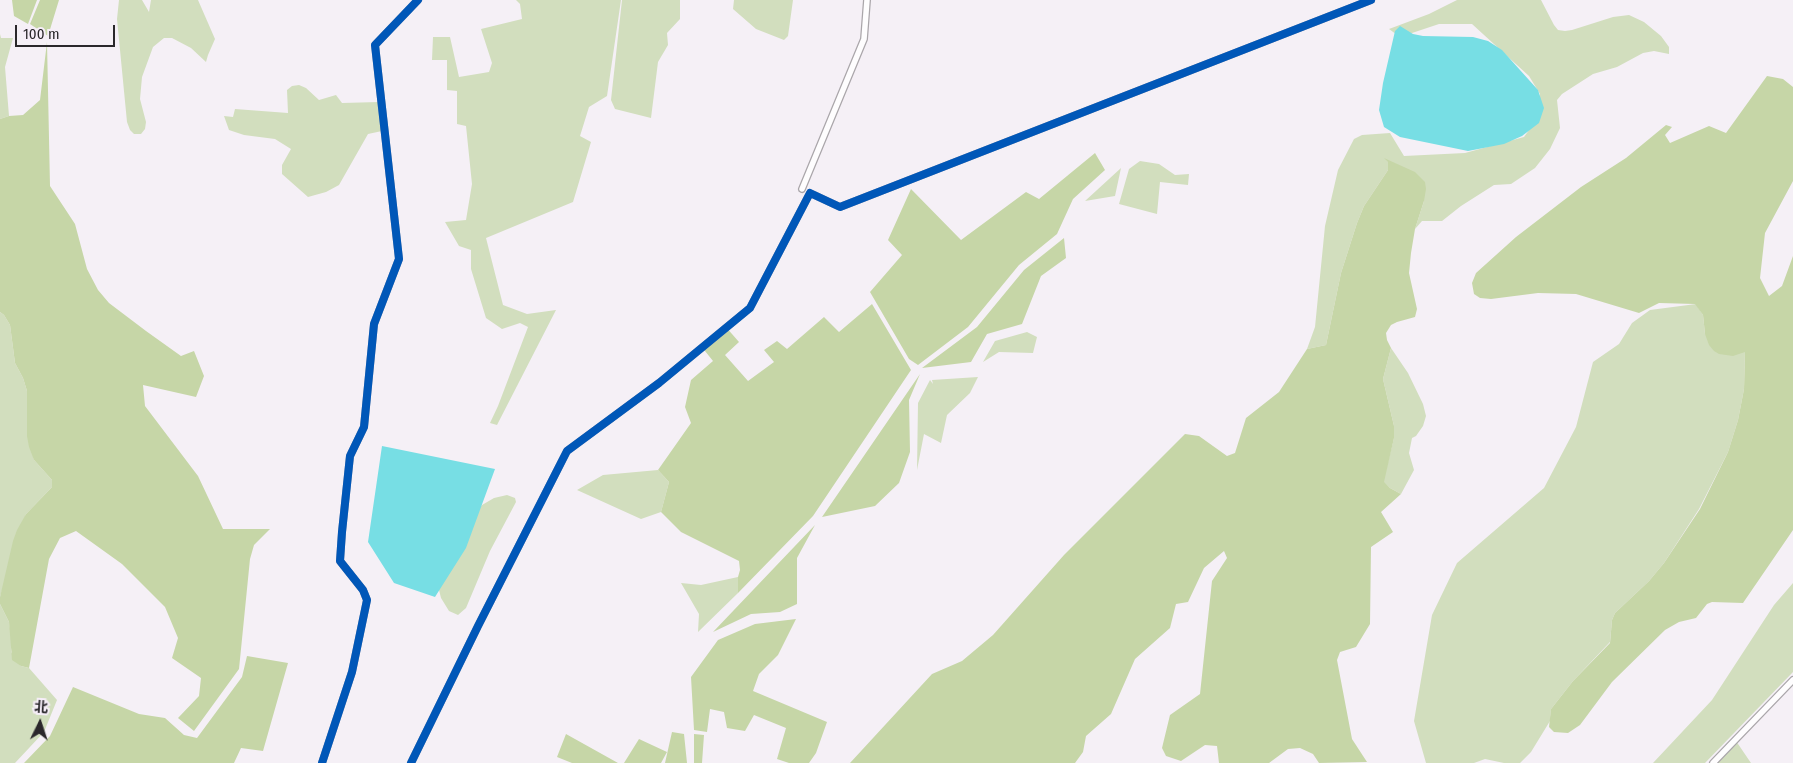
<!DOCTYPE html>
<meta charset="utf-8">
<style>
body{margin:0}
#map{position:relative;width:1793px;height:763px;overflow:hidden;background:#f5f0f6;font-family:"Fira Sans Condensed","Noto Sans SC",sans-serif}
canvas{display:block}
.north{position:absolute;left:15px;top:698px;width:50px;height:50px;-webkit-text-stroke:4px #f6eef8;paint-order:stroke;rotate:4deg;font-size:14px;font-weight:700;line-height:20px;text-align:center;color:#2a272b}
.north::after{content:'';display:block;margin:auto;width:18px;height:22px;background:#2a272b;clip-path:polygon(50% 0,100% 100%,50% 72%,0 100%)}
.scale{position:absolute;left:15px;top:25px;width:100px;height:22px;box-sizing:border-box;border:2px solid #2a272b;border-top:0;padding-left:6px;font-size:15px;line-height:18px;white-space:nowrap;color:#2a272b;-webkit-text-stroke:4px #f6eef8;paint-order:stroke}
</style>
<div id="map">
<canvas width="1793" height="763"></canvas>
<div class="north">北</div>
<div class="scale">100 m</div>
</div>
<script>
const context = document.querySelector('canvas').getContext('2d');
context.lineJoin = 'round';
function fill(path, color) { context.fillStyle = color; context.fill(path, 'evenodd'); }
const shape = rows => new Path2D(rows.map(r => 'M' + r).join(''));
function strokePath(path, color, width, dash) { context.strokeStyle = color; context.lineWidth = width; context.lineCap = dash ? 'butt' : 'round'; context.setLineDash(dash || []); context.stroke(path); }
fill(shape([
 [119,0,142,0,149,12,151,0,198,0,215,39,208,55,206,62,191,48,172,38,164,38,153,47,142,77,140,99,146,122,145,129,141,134,134,134,130,130,127,122,117,19],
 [516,0,621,0,607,96,589,107,580,136,591,142,573,202,486,238,503,305,527,314,556,310,497,425,490,423,498,406,528,327,520,323,502,329,486,318,471,269,471,250,459,246,445,222,466,220,472,184,466,126,457,124,457,91,447,90,447,60,432,60,433,37,450,37,459,77,489,72,492,63,481,29,522,19,520,4],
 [622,0,680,0,680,19,667,33,668,45,658,62,651,118,615,109,611,100],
 [734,0,793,0,788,36,784,40,756,29,733,9],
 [1457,0,1541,0,1554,25,1558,30,1565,31,1572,30,1613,17,1629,15,1644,22,1661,36,1669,47,1669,54,1654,51,1643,53,1617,67,1593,74,1562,94,1557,100,1560,128,1550,149,1535,168,1511,184,1494,185,1461,206,1442,221,1422,221,1415,229,1424,201,1385,159,1388,162,1388,170,1364,206,1357,223,1341,273,1326,345,1307,349,1315,327,1325,226,1338,170,1354,139,1362,135,1390,133,1404,156,1465,153,1524,137,1540,115,1540,94,1529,76,1472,24,1439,24,1400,37,1389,29,1429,14],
 [0,34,1,38,13,38,5,67,9,116,0,119],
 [299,85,306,88,319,100,336,95,342,103,379,102,382,131,368,134,339,185,326,192,308,197,282,174,282,165,291,149,275,139,244,135,229,130,224,116,233,117,235,109,288,113,287,90,292,86],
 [1140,161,1159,164,1175,175,1189,174,1188,185,1160,182,1157,214,1119,204,1129,169],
 [1121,168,1115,196,1085,201],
 [1696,304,1703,315,1705,334,1745,352,1744,389,1738,420,1728,452,1699,509,1664,563,1649,581,1615,613,1612,620,1610,642,1573,681,1551,709,1550,721,1531,752,1520,763,1504,763,1485,759,1474,763,1426,763,1414,721,1432,615,1457,563,1544,488,1576,427,1593,362,1619,344,1632,323,1650,310],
 [0,312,4,315,10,325,15,363,23,378,27,391,34,460,52,480,52,487,26,514,0,597],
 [1027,332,1037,337,1033,353,999,352,983,362,995,341],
 [1391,348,1408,373,1423,404,1426,416,1423,426,1416,436,1412,438,1409,453,1414,470,1401,494,1390,488,1383,482,1394,438,1394,426,1383,379],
 [978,377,970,393,947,415,941,443,924,434,917,470,918,403,930,380,933,384,932,380],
 [658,470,669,482,661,512,641,519,577,490,603,475],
 [507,495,515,498,516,502,490,551,466,608,458,615,449,611,441,598,436,578,473,515,482,505,494,498],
 [738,577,738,593,698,632,699,614,681,583,701,585],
 [1793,583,1793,672,1705,763,1653,763,1712,700,1774,605],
 [0,604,9,622,11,634,11,652,21,666,29,668,57,700,44,732,15,763,0,763],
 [1736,741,1751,763,1715,763]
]), '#d2debe');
fill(shape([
 [12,0,37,0,28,24,14,16],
 [40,0,59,0,48,36,30,24],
 [47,42,50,186,75,224,87,269,98,290,109,303,146,331,181,356,194,351,204,376,196,397,143,385,145,406,198,476,223,529,270,529,254,545,250,559,239,669,194,731,178,718,199,696,201,678,172,658,178,638,165,607,122,564,76,531,60,538,49,559,29,668,21,666,12,660,9,622,0,604,0,597,13,541,17,530,26,514,52,487,52,480,34,460,29,447,27,436,27,391,23,378,15,363,10,325,4,315,0,312,0,119,9,116,23,115,40,100],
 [1767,76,1783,79,1793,87,1793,181,1765,233,1760,278,1769,296,1782,286,1793,256,1793,530,1743,603,1712,602,1707,604,1696,618,1679,622,1665,630,1612,682,1580,725,1568,733,1554,732,1549,727,1551,709,1573,681,1610,643,1612,620,1615,613,1649,581,1664,563,1700,509,1728,452,1738,420,1744,389,1745,352,1733,356,1719,354,1714,351,1709,345,1705,334,1703,315,1695,304,1659,303,1639,313,1576,294,1538,293,1491,299,1480,298,1474,294,1472,283,1476,273,1516,237,1581,187,1626,158,1666,125,1672,127,1665,135,1670,143,1709,126,1726,133],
 [1095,153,1105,170,1073,199,1057,234,1019,265,968,327,918,365,909,359,870,292,902,255,888,240,911,189,961,240,1026,192,1039,199],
 [1384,158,1415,172,1425,182,1426,189,1424,201,1415,229,1411,253,1409,273,1417,309,1415,317,1397,322,1391,325,1386,333,1387,340,1391,348,1383,379,1394,426,1394,438,1384,482,1390,488,1401,494,1381,512,1393,532,1371,547,1370,624,1356,647,1340,652,1337,660,1352,739,1367,762,1319,763,1313,754,1300,748,1288,749,1269,763,1219,763,1217,746,1205,745,1181,761,1166,756,1162,748,1170,715,1200,694,1212,581,1227,558,1224,551,1204,568,1188,602,1176,604,1170,628,1135,659,1111,714,1086,736,1083,752,1075,763,850,763,932,674,962,661,993,635,1064,555,1185,434,1199,436,1227,456,1235,453,1246,418,1279,392,1307,349,1326,345,1341,273,1357,223,1364,206,1388,170,1388,162],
 [1064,238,1066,258,1041,276,1022,324,987,334,971,362,922,368,977,327,1024,270],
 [872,304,911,370,813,516,738,593,738,577,740,570,739,561,681,532,661,512,669,482,658,470,691,423,685,407,691,380,713,361,701,346,725,326,739,342,725,355,748,381,774,362,764,350,777,341,787,349,824,317,839,332],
 [920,374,909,400,910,452,899,483,875,506,822,517],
 [815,525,797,558,797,604,780,612,751,614,713,632],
 [796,619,778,655,759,674,753,691,827,722,816,753,809,763,789,763,777,759,786,728,754,715,745,731,727,728,724,712,710,709,707,732,694,730,691,677,718,640,755,624],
 [247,656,288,663,263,751,241,748,234,763,24,763,50,736,73,687,139,714,165,718,184,735,197,738,242,677],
 [672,732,684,734,687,763,665,763],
 [566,734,618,763,572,763,557,757],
 [694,734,704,735,702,763,694,763],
 [639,739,667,752,661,763,624,763]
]), '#c6d6a7');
fill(shape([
 [1400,26,1413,34,1423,36,1473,37,1488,41,1502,50,1538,90,1544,108,1539,123,1522,136,1504,144,1468,151,1400,137,1384,127,1379,110,1383,83,1395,31],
 [382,446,495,469,466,548,435,597,394,583,368,542]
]), '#77dee4');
const street = shape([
 [802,189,864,39,867,0],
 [322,763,352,672,367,600,363,590,340,561,342,532,350,456,364,427,374,324,399,259,375,45,418,0],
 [411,763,478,626,567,451,659,383,750,308,810,193,840,207,1371,0],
 [1713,763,1793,680]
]);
strokePath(street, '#aaa6aa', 8);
strokePath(street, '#fefdfe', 5.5);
strokePath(shape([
 [322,763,352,672,367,600,363,590,340,561,342,532,350,456,364,427,374,324,399,259,375,45,418,0],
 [411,763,478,626,567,451,659,383,750,308,810,193,840,207,1371,0]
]), '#0057b8', 8);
</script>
